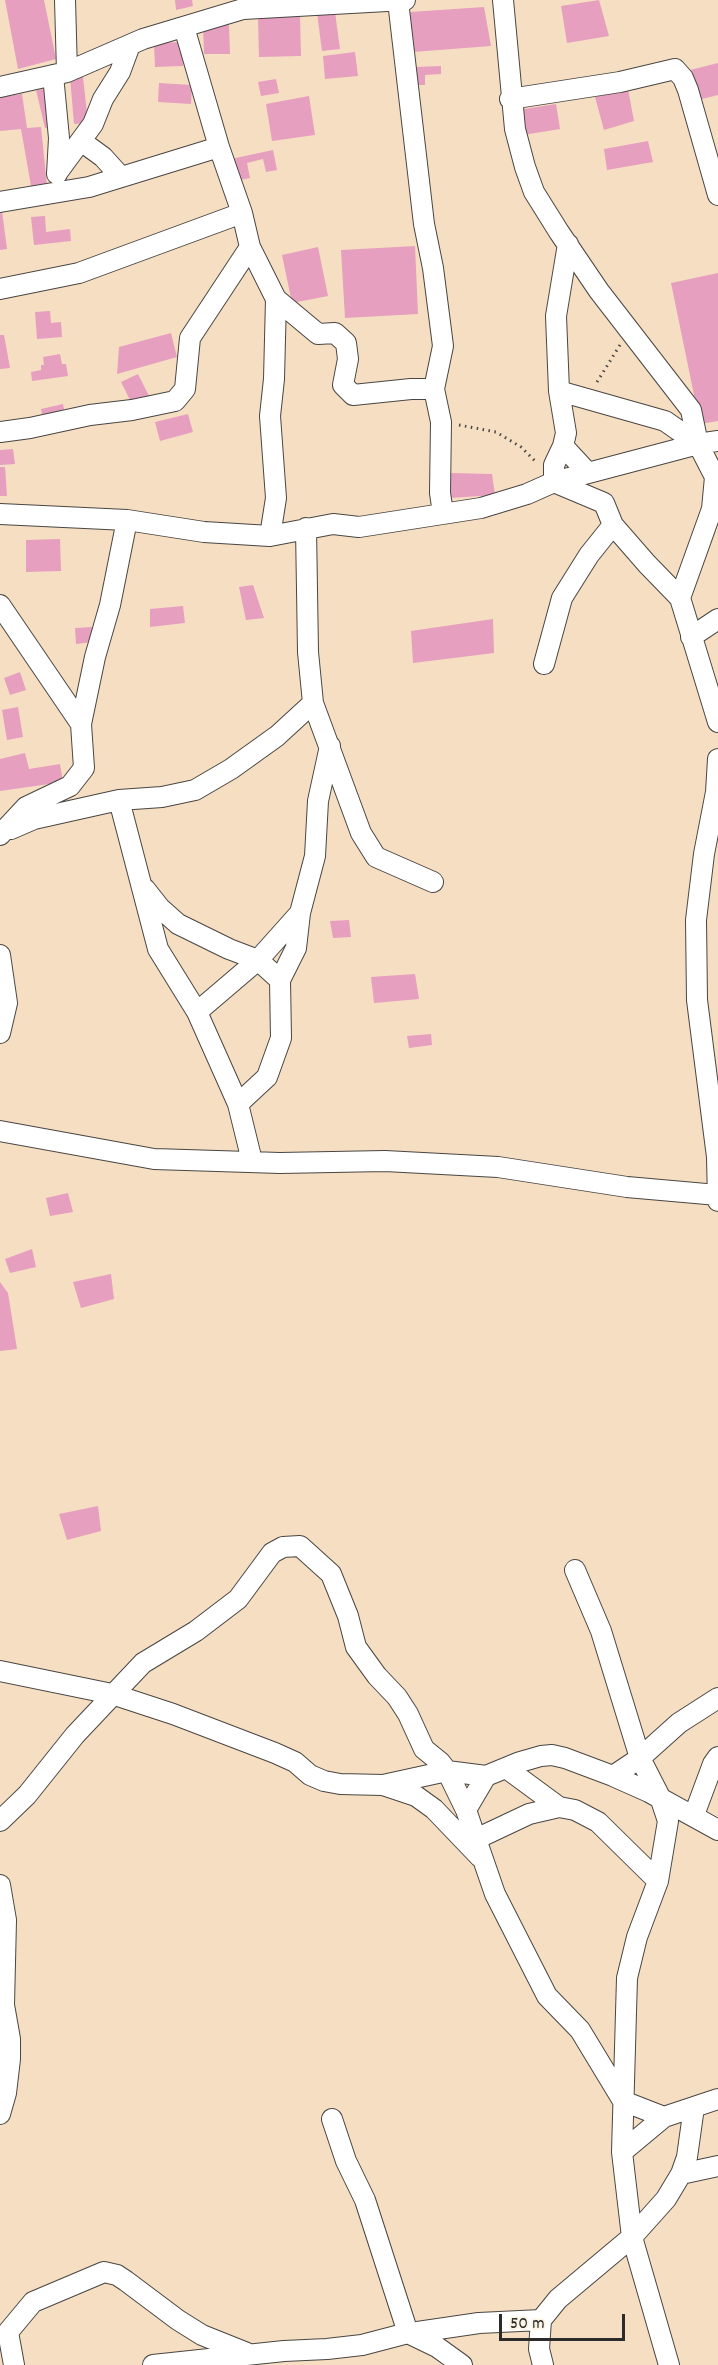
<!DOCTYPE html>
<style>
body{margin:0}
#map{position:relative;width:718px;height:2365px;overflow:hidden;background:#f6dec3;font-family:Dekko,sans-serif}
canvas{display:block}
.scale{position:absolute;left:499px;top:2314px;width:126px;height:27px;box-sizing:border-box;border:3px solid #2b2b2b;border-top:0;padding-left:8px;font-size:18px;line-height:21px;white-space:nowrap;color:#2b2b2b;-webkit-text-stroke:4px #fcf5e5;paint-order:stroke}
</style>
<div id="map">
<canvas width="718" height="2365"></canvas>
<div class="scale">50 m</div>
</div>
<script>
const context = document.querySelector('canvas').getContext('2d');
context.lineJoin = 'round';
function fill(path, color) { context.fillStyle = color; context.fill(path, 'evenodd'); }
const shape = rows => new Path2D(rows.map(r => 'M' + r).join(''));
function strokePath(path, color, width, dash) { context.strokeStyle = color; context.lineWidth = width; context.lineCap = dash ? 'butt' : 'round'; context.setLineDash(dash || []); context.stroke(path); }
fill(shape([
 [5,0,44,0,56,59,18,69],
 [175,0,192,0,193,6,176,10],
 [599,0,609,36,567,43,561,6],
 [484,7,491,46,413,52,410,12],
 [335,12,340,49,322,51,317,13],
 [300,15,301,56,259,57,258,17],
 [203,25,229,25,230,54,204,54],
 [182,42,183,66,155,67,154,43],
 [355,52,358,76,325,79,323,56],
 [718,63,718,95,694,101,686,71],
 [441,66,441,74,425,75,425,85,415,85,415,67],
 [70,77,83,77,88,123,74,124],
 [276,79,279,93,261,96,258,82],
 [159,83,192,85,191,104,158,102],
 [52,88,58,127,45,128,36,90],
 [628,89,634,121,604,130,595,97],
 [22,94,27,128,41,127,47,186,31,186,21,129,0,131,0,97],
 [309,96,315,135,272,141,266,104],
 [556,104,560,129,523,135,518,110],
 [648,141,653,162,607,170,604,149],
 [273,150,277,170,266,172,263,159,247,163,250,178,235,181,231,159],
 [0,211,2,211,7,249,0,250],
 [45,216,46,232,70,229,71,241,34,245,31,217],
 [415,246,418,314,345,318,341,250],
 [318,247,328,296,292,303,282,255],
 [718,273,718,421,700,424,671,283],
 [50,311,51,323,61,322,62,337,37,339,35,312],
 [171,333,177,357,117,374,119,347],
 [0,335,4,335,10,368,0,369],
 [60,354,62,364,66,364,68,376,32,381,31,372,41,370,41,365,44,365,43,357],
 [138,374,149,396,132,404,121,382],
 [63,404,65,415,43,420,41,409],
 [188,414,193,432,160,441,155,422],
 [13,449,15,464,0,465,0,450],
 [0,467,5,467,7,496,0,496],
 [450,473,492,474,495,495,450,498],
 [60,539,61,571,26,572,26,540],
 [253,585,264,618,246,620,239,587],
 [183,606,185,623,150,627,150,609],
 [493,619,494,653,413,663,411,631],
 [92,627,93,642,76,644,75,628],
 [20,672,26,690,10,695,4,678],
 [18,707,23,737,7,740,2,710],
 [25,753,29,769,60,764,63,782,0,791,0,759],
 [349,920,351,937,333,938,330,921],
 [415,974,419,999,374,1003,371,977],
 [431,1034,432,1045,409,1048,407,1036],
 [68,1193,73,1212,50,1216,46,1198],
 [32,1249,36,1267,10,1273,5,1259],
 [111,1274,114,1299,81,1308,73,1282],
 [0,1282,8,1293,17,1349,0,1351],
 [98,1506,101,1531,67,1540,59,1514]
]), '#e69fbf');
const minor = shape([
 [65,0,67,72],
 [503,0,515,129,525,167,534,192,559,232,599,291,691,410,698,444,715,477,712,509,680,598],
 [398,1,424,224,433,268,443,346,434,389,441,422,440,493,443,513],
 [184,27,219,147,242,213,250,247,276,299,318,334,335,333,346,343,348,359,343,385,353,395,411,389,434,389],
 [53,75,59,138,57,174],
 [0,87,67,72,143,39,243,9,405,0],
 [510,99,620,82,675,69,683,78,688,90,718,195],
 [81,141,103,157,121,177],
 [57,173,93,124,103,99,120,72,130,45],
 [0,202,89,187,219,147],
 [568,244,556,316,559,391,665,421,698,444],
 [0,289,79,273,242,213],
 [559,391,566,433,563,446,554,465,554,482,604,503,613,525,647,564,680,598,718,722],
 [0,432,30,428,90,415,132,410,175,401,185,389,190,338,250,247],
 [563,446,588,473],
 [0,514,127,520,204,532,270,536,333,524,359,527,481,508,527,494,554,482,698,444,718,441],
 [306,528,308,652,313,703,361,833,376,857,433,882],
 [270,536,276,498,270,416,274,379,276,299],
 [0,605,81,724],
 [691,637,718,619],
 [544,664,562,598,589,555,613,525],
 [718,759,716,792,704,854,696,920,697,1000,717,1157,718,1201],
 [119,800,158,949,197,1012,238,1104,252,1161],
 [11,829,34,819,119,800,162,797,195,790,231,769,277,736,313,703],
 [0,835,26,807,70,786,84,768,81,724,95,657,110,605,127,520],
 [145,889,160,908,178,924,229,949,258,960,280,980],
 [0,955,7,1003,0,1033],
 [197,1012,258,960,300,913],
 [238,1104,267,1077,281,1038,280,980,296,948,300,913,315,856,318,801,330,746],
 [0,1131,154,1159,280,1163,385,1161,498,1167,627,1187,718,1195],
 [575,1570,601,1631,640,1758,660,1797,668,1821,658,1881,637,1937,627,1978,622,2152,632,2237,669,2365],
 [0,1671,112,1694,173,1714,275,1753,295,1762,310,1775,324,1781,340,1784,383,1785,447,1771,486,1776,520,1762,541,1756,552,1755,565,1758,613,1776,649,1792,718,1830],
 [506,1768,559,1807,575,1810,598,1822,658,1881],
 [613,1776,640,1758,679,1723,718,1698],
 [383,1785,416,1796,434,1809,480,1857],
 [466,1810,486,1776],
 [694,1815,713,1764,718,1757],
 [0,1821,27,1795,75,1735,143,1663,196,1631,238,1599,272,1553,283,1547,300,1546,331,1574,348,1616,356,1647,377,1676,397,1697,408,1714,424,1749,440,1762,447,1771,466,1810,495,1894,547,1996,580,2030,623,2101,664,2117],
 [476,1839,529,1814,559,1807],
 [0,1885,6,1920,4,2005,10,2039,10,2059,6,2093,0,2114],
 [332,2119,346,2161,365,2200,408,2333,437,2347,462,2365],
 [622,2152,664,2117,718,2099],
 [681,2174,718,2166],
 [14,2365,8,2332,33,2302,104,2272,117,2275,126,2281,178,2320,202,2335,247,2353],
 [153,2365,284,2351,327,2349,362,2345,404,2334,479,2323,541,2320],
 [543,2365,539,2349,541,2320,558,2299,632,2237,666,2199,681,2174,687,2157,694,2107]
]);
strokePath(minor, '#494642', 22);
strokePath(shape([
 [597,382,620,345],
 [459,425,496,432,521,447,537,463]
]), '#494642', 3, [1.5, 4.5]);
strokePath(minor, '#fff', 20);
</script>
